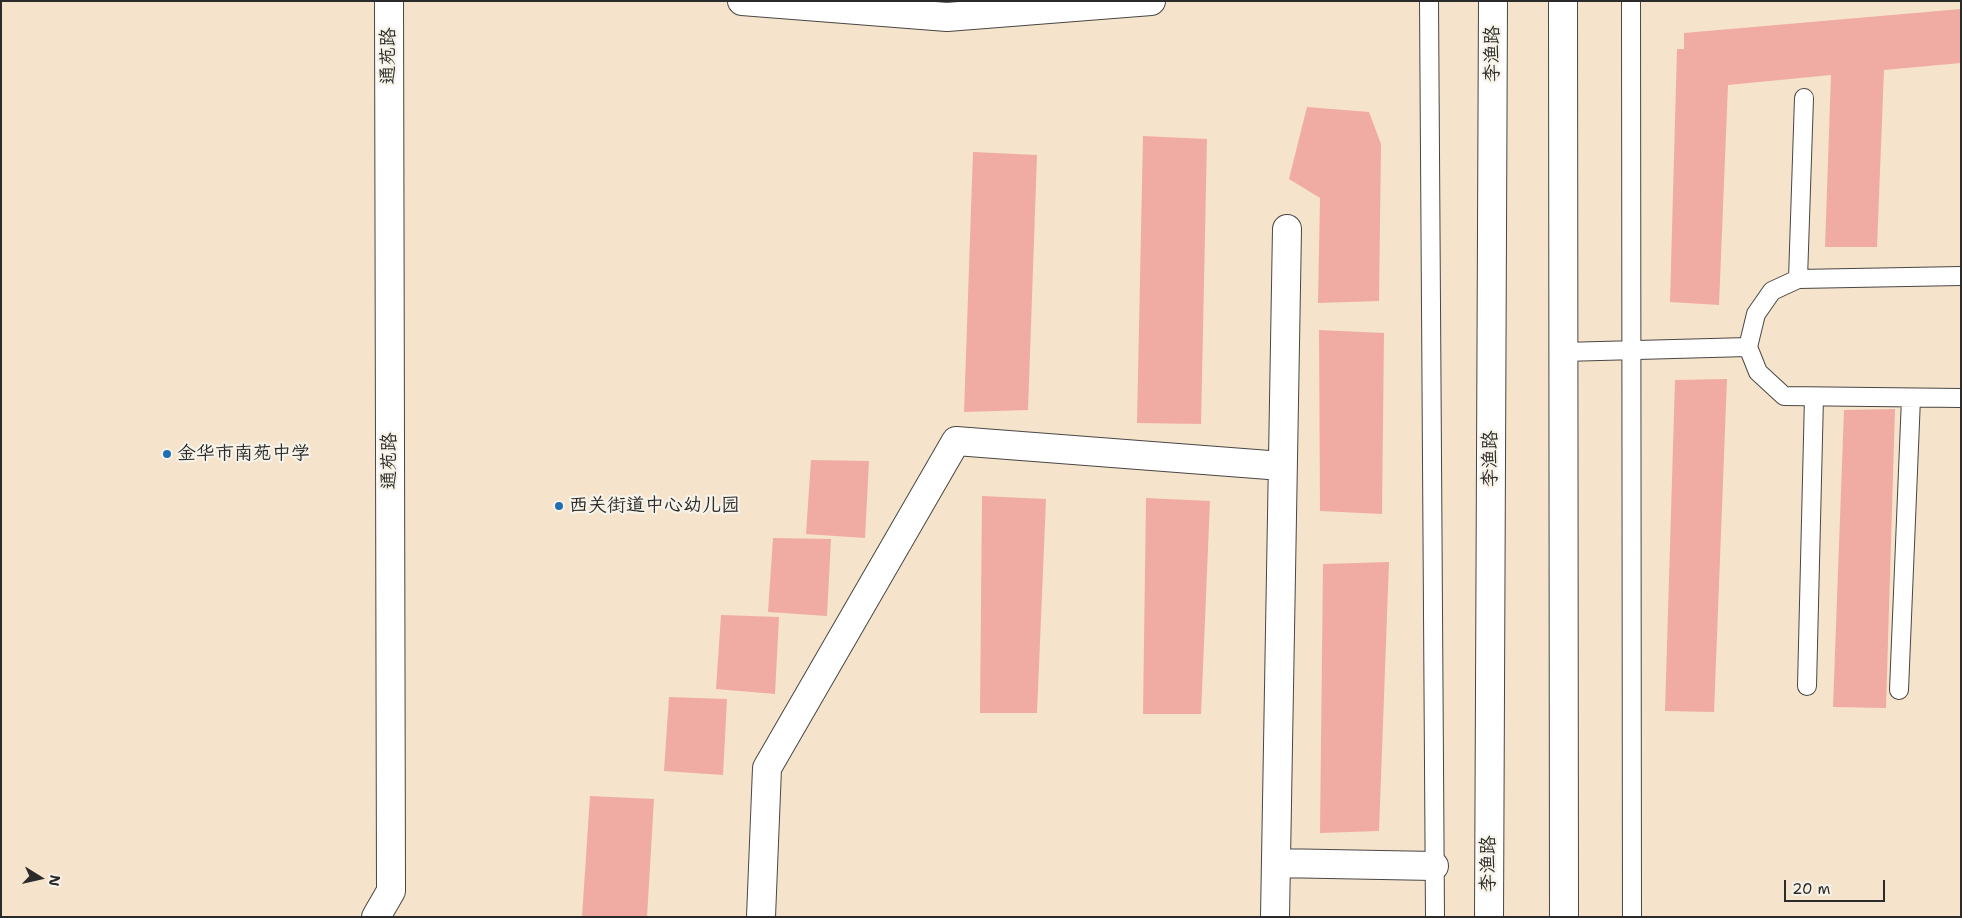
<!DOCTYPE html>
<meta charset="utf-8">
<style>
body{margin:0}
#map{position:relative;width:1962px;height:918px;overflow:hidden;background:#f5e3cc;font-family:"Shantell Sans",sans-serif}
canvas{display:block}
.frame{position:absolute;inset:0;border:2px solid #2b2b2b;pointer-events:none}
.north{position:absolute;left:15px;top:853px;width:50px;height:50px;-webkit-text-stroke:4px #f7f3e8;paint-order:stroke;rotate:100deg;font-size:14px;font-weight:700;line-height:20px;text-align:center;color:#2b2b2b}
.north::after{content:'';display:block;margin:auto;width:18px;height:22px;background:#2b2b2b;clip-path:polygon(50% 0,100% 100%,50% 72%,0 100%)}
.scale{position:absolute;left:1784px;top:880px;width:101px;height:22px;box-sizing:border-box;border:2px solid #2b2b2b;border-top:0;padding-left:6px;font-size:15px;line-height:18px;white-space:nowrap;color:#2b2b2b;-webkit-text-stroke:4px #f7f3e8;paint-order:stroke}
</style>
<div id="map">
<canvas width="1962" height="918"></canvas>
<div class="frame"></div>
<div class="north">N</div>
<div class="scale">20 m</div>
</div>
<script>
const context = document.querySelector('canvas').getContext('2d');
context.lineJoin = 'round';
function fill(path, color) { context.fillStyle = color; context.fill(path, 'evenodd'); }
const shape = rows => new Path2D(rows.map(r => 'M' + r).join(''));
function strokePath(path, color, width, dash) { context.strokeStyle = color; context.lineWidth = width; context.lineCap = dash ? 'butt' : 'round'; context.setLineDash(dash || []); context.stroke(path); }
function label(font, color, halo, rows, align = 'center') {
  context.font = font + ' "Shantell Sans","LXGW WenKai TC",sans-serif'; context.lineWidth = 4.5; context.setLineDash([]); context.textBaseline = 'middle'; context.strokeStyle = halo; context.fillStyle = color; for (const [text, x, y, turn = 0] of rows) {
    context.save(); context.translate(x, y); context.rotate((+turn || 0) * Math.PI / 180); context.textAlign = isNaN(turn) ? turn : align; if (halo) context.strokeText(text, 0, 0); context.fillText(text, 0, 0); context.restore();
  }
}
fill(shape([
 [1961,9,1961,63,1884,70,1877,247,1825,247,1831,75,1728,85,1719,305,1670,302,1677,49,1684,49,1684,33],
 [1307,107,1369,112,1381,144,1379,301,1318,303,1320,198,1289,179],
 [1143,136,1207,139,1201,424,1137,423],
 [973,152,1037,155,1028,410,964,412],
 [1319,330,1384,333,1382,514,1320,511],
 [1727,379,1714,712,1665,711,1675,380],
 [1895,409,1886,708,1833,707,1844,410],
 [811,460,869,461,865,538,806,534],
 [982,496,1046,499,1037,713,980,713],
 [1146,498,1210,501,1201,714,1143,714],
 [773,538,831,539,827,616,768,612],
 [1389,562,1379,831,1320,833,1323,564],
 [721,615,779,617,775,694,716,689],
 [669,697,727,699,723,775,664,771],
 [590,796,654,799,647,917,582,917]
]), '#f0aca2');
const service = shape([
 [1429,1,1435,917],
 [1631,1,1632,917],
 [1961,276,1798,279,1772,291,1756,314,1748,347,1758,372,1784,396,1961,398],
 [1798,279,1804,98],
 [1563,352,1748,347],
 [1807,686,1814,397],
 [1899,690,1911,398]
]);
const minor = shape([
 [1276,863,1434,866],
 [761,917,767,768,956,441,1282,466],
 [1275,917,1287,229]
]);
const tertiary = shape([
 [742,1,947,17,1151,1],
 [376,917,391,891,389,1]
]);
const secondary = shape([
 [1563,1,1564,917],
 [1489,917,1493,1]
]);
strokePath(service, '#494743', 20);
strokePath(minor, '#494743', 30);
strokePath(tertiary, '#494743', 30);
strokePath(secondary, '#494743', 30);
strokePath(service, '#fff', 18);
strokePath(minor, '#fff', 28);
strokePath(tertiary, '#fff', 28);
strokePath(secondary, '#fff', 28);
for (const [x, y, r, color] of [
 [167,454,5,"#1f6fb2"],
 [559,506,5,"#1f6fb2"]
]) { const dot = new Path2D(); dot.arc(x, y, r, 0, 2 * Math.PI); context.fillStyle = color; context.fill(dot); strokePath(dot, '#f7f3e8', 2); }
label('19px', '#2b2b2b', '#f7f3e8', [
 ["李渔路",1493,54,-90],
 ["通苑路",389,56,-90],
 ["李渔路",1491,459,-90],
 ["通苑路",390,461,-90],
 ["李渔路",1489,864,-90]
]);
label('19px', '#2b2b2b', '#f7f3e8', [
 ["金华市南苑中学",177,454],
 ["西关街道中心幼儿园",569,506]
], 'left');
</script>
